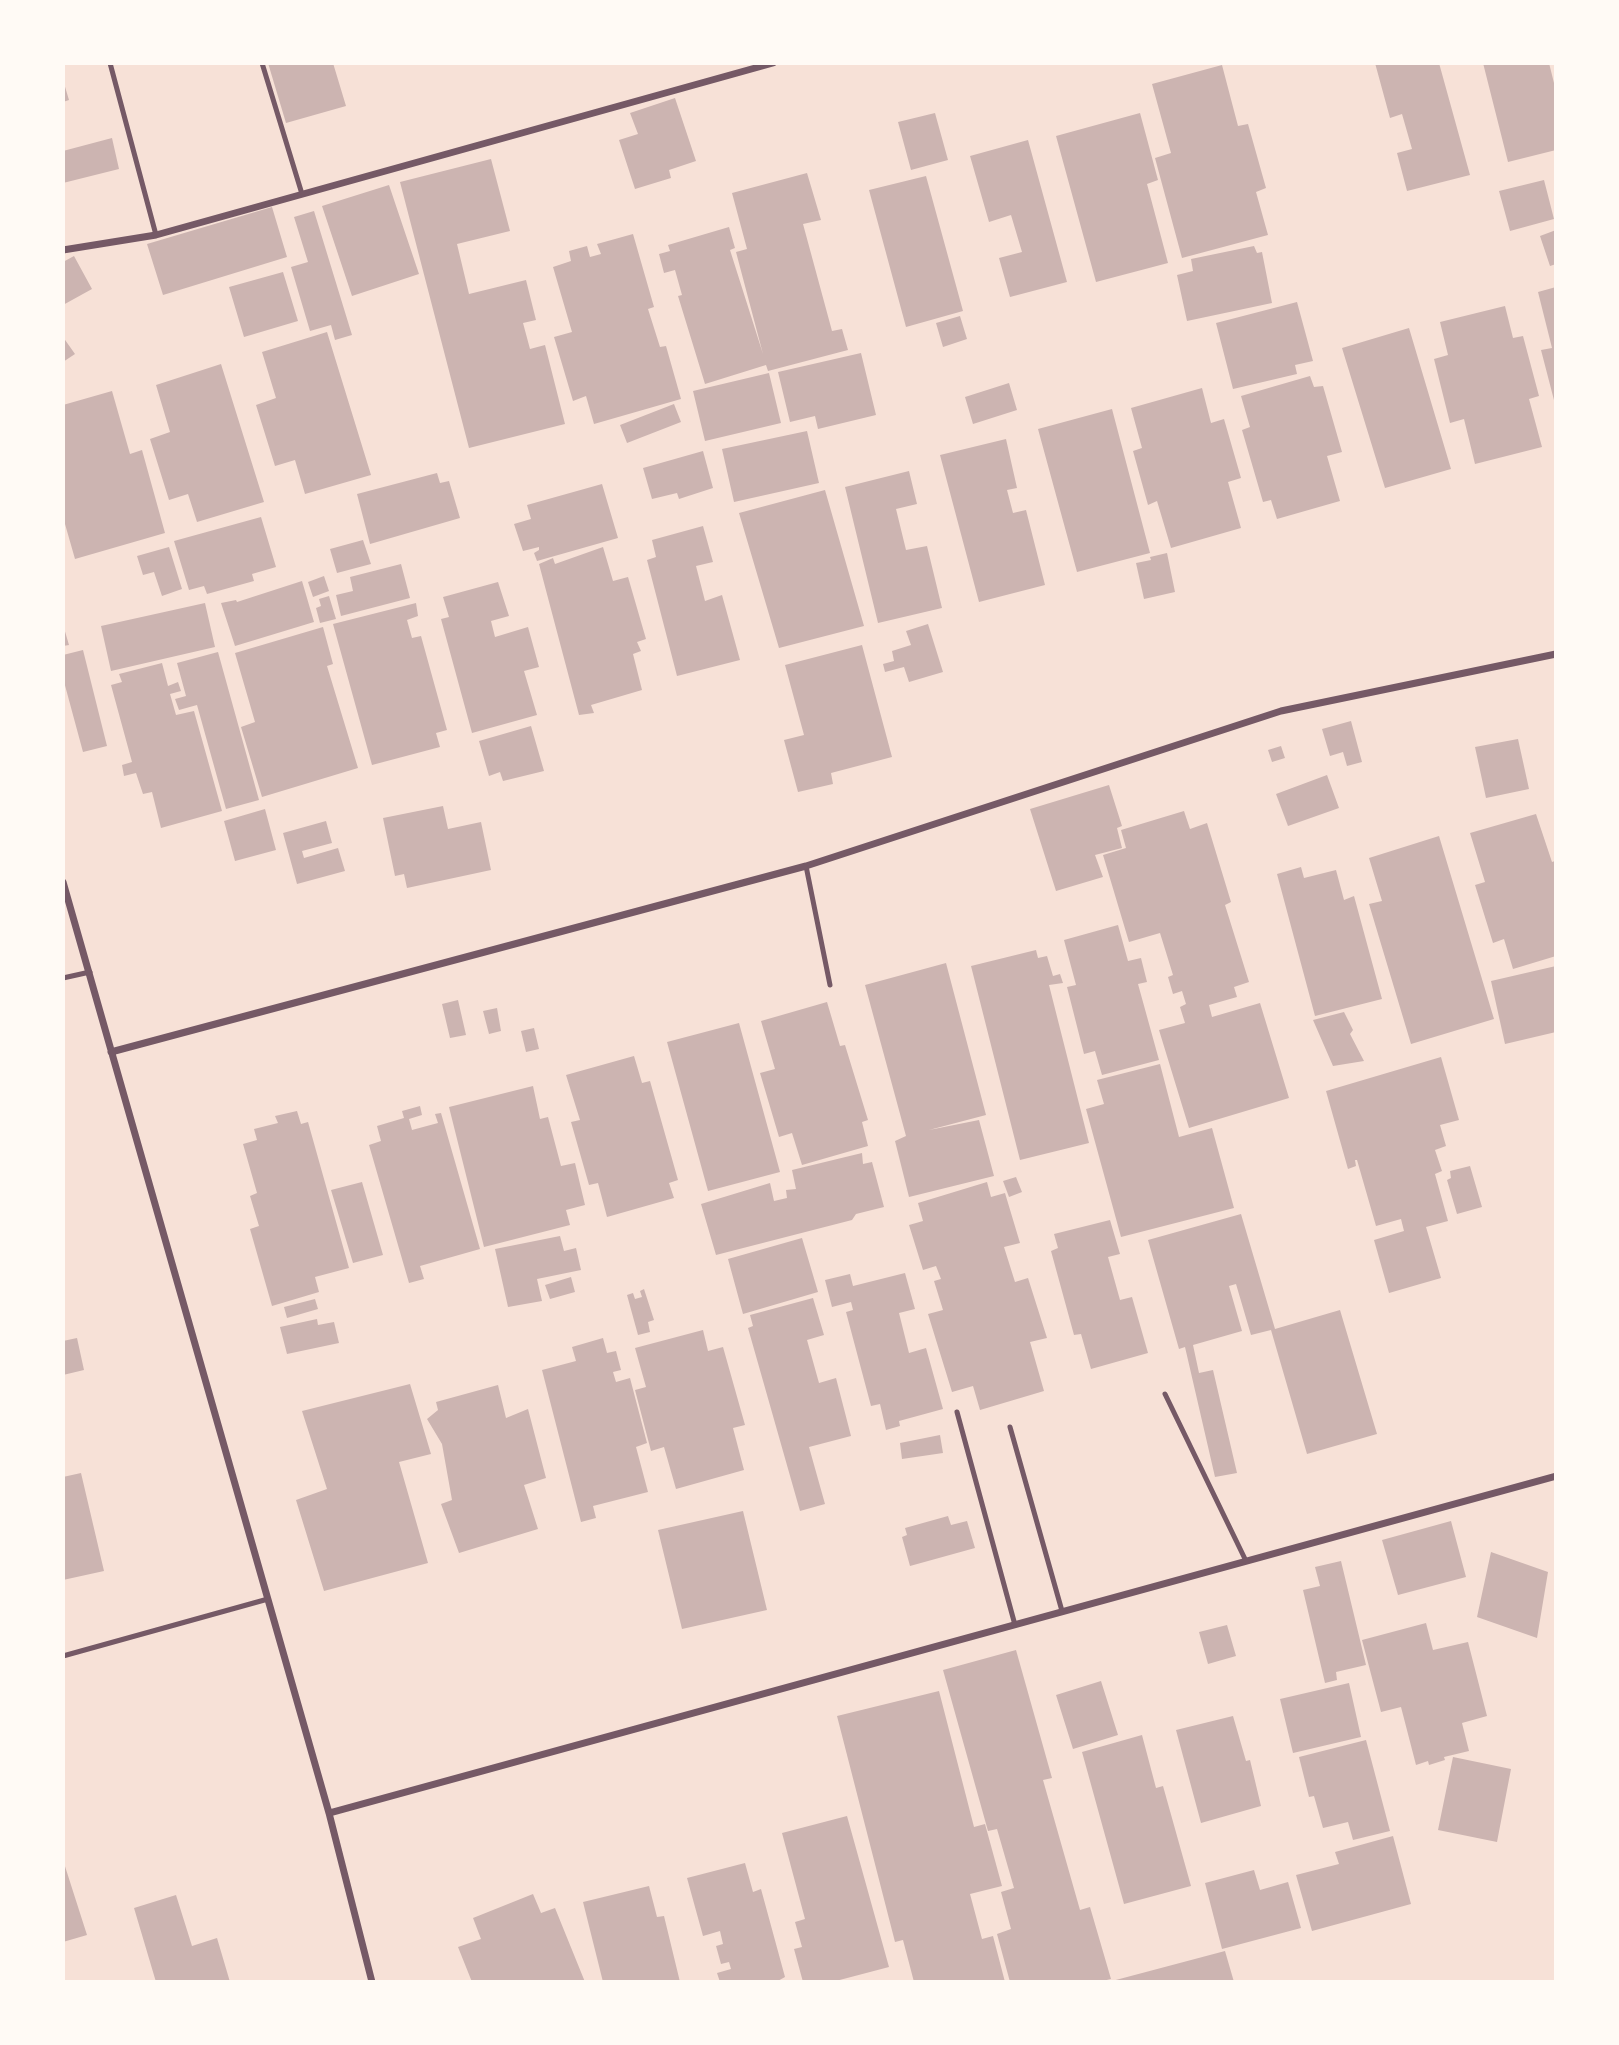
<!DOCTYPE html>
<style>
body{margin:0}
#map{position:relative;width:1619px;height:2045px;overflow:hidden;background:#f7e1d7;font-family:"Varela Round",sans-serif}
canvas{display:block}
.frame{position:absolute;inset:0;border:65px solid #fffaf5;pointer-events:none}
</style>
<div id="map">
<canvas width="1619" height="2045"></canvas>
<div class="frame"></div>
</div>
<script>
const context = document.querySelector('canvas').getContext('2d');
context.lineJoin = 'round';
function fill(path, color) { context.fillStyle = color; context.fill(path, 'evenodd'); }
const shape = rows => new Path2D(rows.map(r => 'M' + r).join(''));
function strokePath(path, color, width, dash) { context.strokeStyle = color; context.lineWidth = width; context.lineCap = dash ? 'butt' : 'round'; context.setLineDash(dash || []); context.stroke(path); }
fill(shape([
 [268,63,333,63,346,106,286,123],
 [1375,63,1439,63,1470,175,1407,191,1397,153,1412,149,1402,114,1390,118],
 [1483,63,1549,63,1556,91,1556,150,1508,162],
 [1222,65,1238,126,1248,124,1266,188,1256,192,1268,235,1182,258,1155,158,1171,153,1152,84],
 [63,80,69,100,63,102],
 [675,98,696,161,669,170,671,178,635,189,619,140,638,134,630,113],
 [935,113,948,160,911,170,898,122],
 [1140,113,1158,180,1147,184,1168,263,1096,282,1056,136],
 [112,138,119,169,63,183,63,151],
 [1028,140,1067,282,1010,297,999,258,1022,252,1011,215,989,222,970,156],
 [491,159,510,231,457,244,469,294,526,280,536,320,523,323,530,349,545,345,565,424,469,448,400,182],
 [807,173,821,220,803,224,832,331,842,329,848,350,768,371,766,365,705,384,678,296,682,295,675,270,664,273,659,254,670,251,668,245,729,227,735,248,730,250,763,354,736,252,747,249,732,193],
 [926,176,963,311,906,327,869,190],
 [1544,180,1554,219,1510,231,1499,191],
 [389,185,419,274,352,296,322,206],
 [272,207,287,257,163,295,147,244],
 [314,211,352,335,335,340,331,325,310,331,291,267,308,262,294,217],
 [1556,230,1556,264,1550,266,1540,236],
 [633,234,654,307,648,309,660,347,666,346,681,399,594,424,586,396,573,401,554,337,572,332,553,267,571,261,569,251,587,246,590,257,601,254,597,244],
 [1254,246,1257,253,1262,252,1272,303,1187,321,1177,275,1193,271,1191,259],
 [74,256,92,289,63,305,63,262],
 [283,272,298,321,244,337,229,287],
 [1556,287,1556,404,1555,404,1541,350,1552,348,1538,292],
 [1297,302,1313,361,1295,365,1297,374,1233,389,1216,323],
 [1505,306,1513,338,1523,336,1539,396,1529,399,1542,447,1475,464,1464,419,1450,423,1434,359,1448,355,1440,322],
 [960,316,967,339,943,347,936,323],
 [1409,328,1451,469,1385,488,1342,348],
 [327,332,371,475,305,494,295,460,275,466,256,405,276,398,262,352],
 [63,337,75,354,63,362],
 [861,353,876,415,818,429,815,416,790,422,778,372],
 [221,364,264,502,197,522,188,494,169,500,150,439,170,432,156,385],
 [769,373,781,423,705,441,693,391],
 [1310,376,1314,387,1323,386,1342,452,1327,456,1340,501,1277,519,1271,500,1263,502,1242,430,1250,427,1241,396],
 [1009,383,1017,410,973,424,965,397],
 [1202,388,1211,423,1224,419,1241,478,1228,482,1241,528,1171,548,1157,501,1148,505,1133,451,1142,448,1131,408],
 [112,391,130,454,142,450,165,533,75,559,63,517,63,405],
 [674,404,681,422,627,443,620,425],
 [1112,409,1150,553,1077,572,1038,429],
 [807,431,819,483,734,502,722,449],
 [1006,439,1017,488,1007,490,1013,513,1026,510,1045,585,979,602,940,455],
 [703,451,713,488,679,499,677,493,652,499,643,468],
 [909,471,917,504,896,509,906,550,927,546,942,608,878,623,845,487],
 [437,473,440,483,449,481,460,518,370,544,357,494],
 [602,484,618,538,537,561,534,553,539,550,539,547,523,551,514,524,531,519,527,505],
 [825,490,864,626,779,648,739,513],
 [261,517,276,567,252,574,254,581,207,594,204,586,189,590,174,541],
 [703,526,713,562,696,566,705,601,722,595,740,660,677,676,647,560,656,557,652,540],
 [363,540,371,564,337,573,330,549],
 [169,547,182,589,162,596,154,572,143,575,137,556],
 [603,547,613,581,628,577,646,639,637,642,641,651,633,654,642,690,591,705,594,713,579,715,539,564,553,558,555,564],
 [1167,553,1175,592,1144,599,1136,563,1151,560,1150,557],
 [401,564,410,598,341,616,336,595,353,591,350,577],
 [324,576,329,591,313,597,308,582],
 [302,581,314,622,235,646,221,603,236,600,237,602],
 [498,582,509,616,491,621,495,637,528,627,539,667,524,671,537,715,472,733,441,619,449,617,443,597],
 [329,596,336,619,320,623,316,608,321,606,319,599],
 [205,603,215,647,111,671,101,626],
 [416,603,418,616,407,620,412,638,421,636,447,730,436,733,440,747,372,765,333,624],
 [928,624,943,672,909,682,904,667,885,672,883,664,894,661,892,651,911,645,906,631],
 [323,627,333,664,327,666,358,768,262,797,241,727,255,722,235,653],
 [64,628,69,645,63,646,63,629],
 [862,645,892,757,831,773,833,784,798,792,784,740,804,735,785,665],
 [83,650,107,746,83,752,63,678,63,655],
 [218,652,259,800,226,809,197,705,179,710,175,699,186,696,177,663],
 [162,663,168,686,178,682,181,691,170,694,176,715,194,711,222,811,161,828,152,792,143,794,136,773,124,776,122,765,132,762,111,685,122,682,119,674],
 [1351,721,1362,762,1347,766,1343,752,1330,756,1322,729],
 [531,726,544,771,503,781,500,772,489,776,479,741],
 [1518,739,1529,789,1486,798,1475,747],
 [1281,746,1285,758,1272,762,1268,750],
 [1327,775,1339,808,1288,826,1276,794],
 [1109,785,1122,826,1117,828,1122,848,1095,855,1103,877,1056,891,1030,809],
 [443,806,448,829,481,822,491,870,407,888,404,874,395,876,383,818],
 [265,809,276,850,235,861,224,821],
 [1184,811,1190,829,1207,823,1231,902,1225,905,1249,982,1234,987,1237,997,1209,1005,1212,1017,1260,1003,1289,1098,1189,1128,1159,1030,1185,1023,1180,1007,1186,1004,1182,991,1173,994,1168,977,1173,975,1160,933,1129,942,1103,855,1126,848,1121,830],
 [1536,814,1552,862,1555,861,1556,864,1556,956,1513,969,1504,939,1493,943,1475,885,1485,882,1470,833],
 [326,821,332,843,302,851,304,858,338,848,345,871,297,884,283,833],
 [1439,836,1494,1019,1411,1044,1369,904,1382,901,1369,858],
 [1301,867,1304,878,1336,870,1344,900,1354,896,1382,999,1315,1016,1277,874],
 [1118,925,1128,961,1141,958,1147,982,1138,984,1159,1060,1102,1075,1095,1051,1084,1054,1067,987,1076,985,1064,940],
 [1036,950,1038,958,1047,956,1053,976,1060,974,1063,983,1049,985,1089,1143,1020,1160,971,966],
 [946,963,986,1115,929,1130,979,1120,994,1176,909,1197,895,1141,906,1136,865,985],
 [1556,966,1556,1032,1505,1044,1491,981],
 [458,1000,466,1035,450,1038,442,1004],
 [827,1002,840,1046,845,1045,868,1120,862,1122,868,1146,802,1165,792,1133,779,1137,760,1073,775,1069,761,1021],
 [497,1008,501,1031,489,1034,483,1011],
 [1344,1012,1353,1030,1350,1034,1364,1061,1333,1066,1313,1020],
 [739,1023,780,1172,708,1191,667,1042],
 [534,1028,539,1049,526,1052,521,1031],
 [634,1056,642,1083,650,1081,678,1180,669,1183,674,1198,607,1217,598,1183,589,1185,571,1122,580,1120,566,1075],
 [1441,1057,1459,1120,1440,1125,1446,1146,1435,1150,1442,1171,1435,1174,1448,1221,1426,1227,1441,1278,1389,1293,1374,1240,1404,1231,1401,1219,1376,1226,1357,1160,1355,1160,1356,1166,1348,1169,1326,1091],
 [1160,1064,1179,1137,1212,1128,1234,1208,1121,1237,1086,1109,1104,1104,1097,1080],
 [533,1086,540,1119,548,1117,561,1166,575,1163,585,1205,566,1210,570,1225,484,1247,449,1107],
 [420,1106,422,1115,409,1119,412,1130,438,1123,435,1114,441,1113,480,1249,420,1266,424,1279,409,1283,369,1145,381,1141,377,1126,404,1118,402,1111],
 [297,1111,301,1124,308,1122,349,1268,315,1277,319,1292,272,1306,250,1229,259,1226,250,1196,257,1193,243,1144,257,1140,254,1129,278,1123,275,1116],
 [862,1153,863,1164,872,1162,884,1207,856,1214,852,1220,716,1255,701,1204,770,1183,774,1201,787,1198,786,1190,796,1189,792,1170],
 [1470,1166,1482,1207,1457,1214,1447,1180,1451,1178,1450,1171],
 [1016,1177,1022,1192,1009,1197,1003,1181],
 [362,1182,383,1255,353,1263,331,1190],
 [987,1182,991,1197,1005,1193,1020,1243,1004,1247,1015,1282,1028,1278,1047,1338,1030,1342,1044,1391,980,1410,973,1386,952,1392,928,1314,943,1310,934,1281,941,1279,936,1266,923,1270,909,1225,923,1221,918,1203],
 [1241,1214,1275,1329,1340,1310,1377,1434,1307,1454,1271,1330,1251,1335,1236,1284,1229,1286,1242,1331,1193,1345,1199,1373,1213,1370,1237,1473,1215,1477,1185,1347,1179,1349,1148,1240],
 [1110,1220,1120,1254,1108,1257,1120,1300,1132,1297,1148,1353,1091,1369,1081,1334,1074,1335,1051,1251,1058,1248,1054,1234],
 [560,1236,564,1251,576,1248,581,1270,537,1279,542,1301,508,1307,495,1249],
 [802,1238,818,1292,743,1314,728,1259],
 [905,1273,915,1309,899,1313,909,1353,926,1348,943,1409,899,1421,900,1426,886,1430,880,1404,871,1406,846,1312,853,1310,851,1302,832,1307,825,1280,850,1274,853,1286],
 [571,1277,575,1292,550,1299,545,1285],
 [644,1289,654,1320,648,1322,650,1332,638,1335,627,1295,633,1293,635,1299,642,1297,640,1291],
 [813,1298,824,1335,807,1340,819,1383,836,1378,851,1436,809,1447,825,1504,800,1511,748,1328,753,1326,750,1315],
 [315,1299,318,1309,287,1318,284,1307],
 [317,1319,318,1325,334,1322,339,1343,287,1354,280,1327],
 [703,1330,708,1351,723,1347,745,1425,733,1428,744,1470,676,1489,664,1447,651,1451,635,1390,646,1387,635,1348],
 [77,1338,84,1370,63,1375,63,1341],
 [603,1338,607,1353,616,1351,621,1370,613,1372,616,1382,630,1378,647,1443,636,1447,648,1492,593,1506,596,1518,581,1522,542,1370,576,1361,572,1347],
 [410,1384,431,1454,399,1462,428,1563,324,1591,296,1500,327,1489,302,1411],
 [498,1385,506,1418,528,1409,546,1478,524,1485,538,1529,459,1553,441,1504,452,1500,442,1444,427,1419,438,1410,436,1402],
 [940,1435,943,1453,902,1459,900,1443],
 [81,1473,104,1571,63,1580,63,1477],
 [743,1511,767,1610,682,1629,658,1530],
 [948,1516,951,1525,967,1521,975,1548,910,1566,902,1537,907,1535,905,1528],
 [1451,1521,1466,1577,1398,1595,1382,1540],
 [1491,1552,1548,1572,1537,1638,1477,1617],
 [1341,1561,1366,1665,1336,1672,1337,1680,1325,1683,1303,1590,1320,1586,1315,1567],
 [1426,1623,1433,1650,1468,1642,1487,1716,1462,1723,1469,1751,1444,1757,1445,1760,1429,1765,1428,1761,1416,1765,1401,1707,1381,1712,1362,1640],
 [1227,1625,1236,1656,1208,1664,1199,1632],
 [1016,1650,1052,1778,1043,1780,1080,1910,1090,1907,1111,1979,1098,1982,1010,1982,997,1934,1011,1929,1001,1892,1014,1888,997,1829,988,1831,943,1670],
 [1101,1681,1118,1735,1073,1749,1056,1695],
 [1349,1683,1361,1737,1293,1753,1280,1699],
 [939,1691,974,1827,985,1824,1002,1886,970,1894,982,1939,993,1936,1005,1982,914,1982,903,1940,895,1942,837,1716],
 [1233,1716,1246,1761,1250,1760,1261,1806,1201,1823,1176,1730],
 [1142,1735,1156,1788,1163,1786,1191,1886,1124,1904,1082,1752],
 [1366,1740,1390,1831,1353,1840,1348,1822,1323,1828,1314,1796,1309,1797,1299,1757],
 [1453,1757,1511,1769,1497,1842,1438,1830],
 [847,1816,889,1967,832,1982,803,1982,794,1949,802,1947,795,1922,805,1919,782,1833],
 [1393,1836,1411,1904,1312,1931,1296,1875,1339,1864,1335,1852],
 [63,1860,87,1935,63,1942],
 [745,1863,753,1892,761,1889,785,1977,776,1982,720,1982,717,1973,731,1969,729,1962,721,1964,716,1946,723,1944,720,1931,703,1936,687,1878],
 [1254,1870,1260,1890,1288,1882,1301,1928,1222,1949,1205,1883],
 [649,1886,657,1917,664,1916,680,1982,603,1982,583,1902],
 [533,1894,541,1913,555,1908,585,1982,472,1982,458,1947,481,1939,473,1918],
 [176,1895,192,1946,217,1938,230,1982,156,1982,134,1908],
 [1225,1951,1234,1982,1112,1982,1112,1981]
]), '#ccb4b1');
strokePath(shape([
 [110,63,156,235],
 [262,63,302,194],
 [806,866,830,985],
 [63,978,90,972],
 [1165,1394,1246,1561],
 [957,1412,1015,1625],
 [1010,1427,1062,1611],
 [63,1656,268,1599]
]), '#755966', 5);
strokePath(shape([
 [63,250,156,235,773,63],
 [63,882,329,1813,372,1982],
 [111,1052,806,866,1281,711,1556,654],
 [329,1813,1556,1476]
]), '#755966', 7);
</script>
